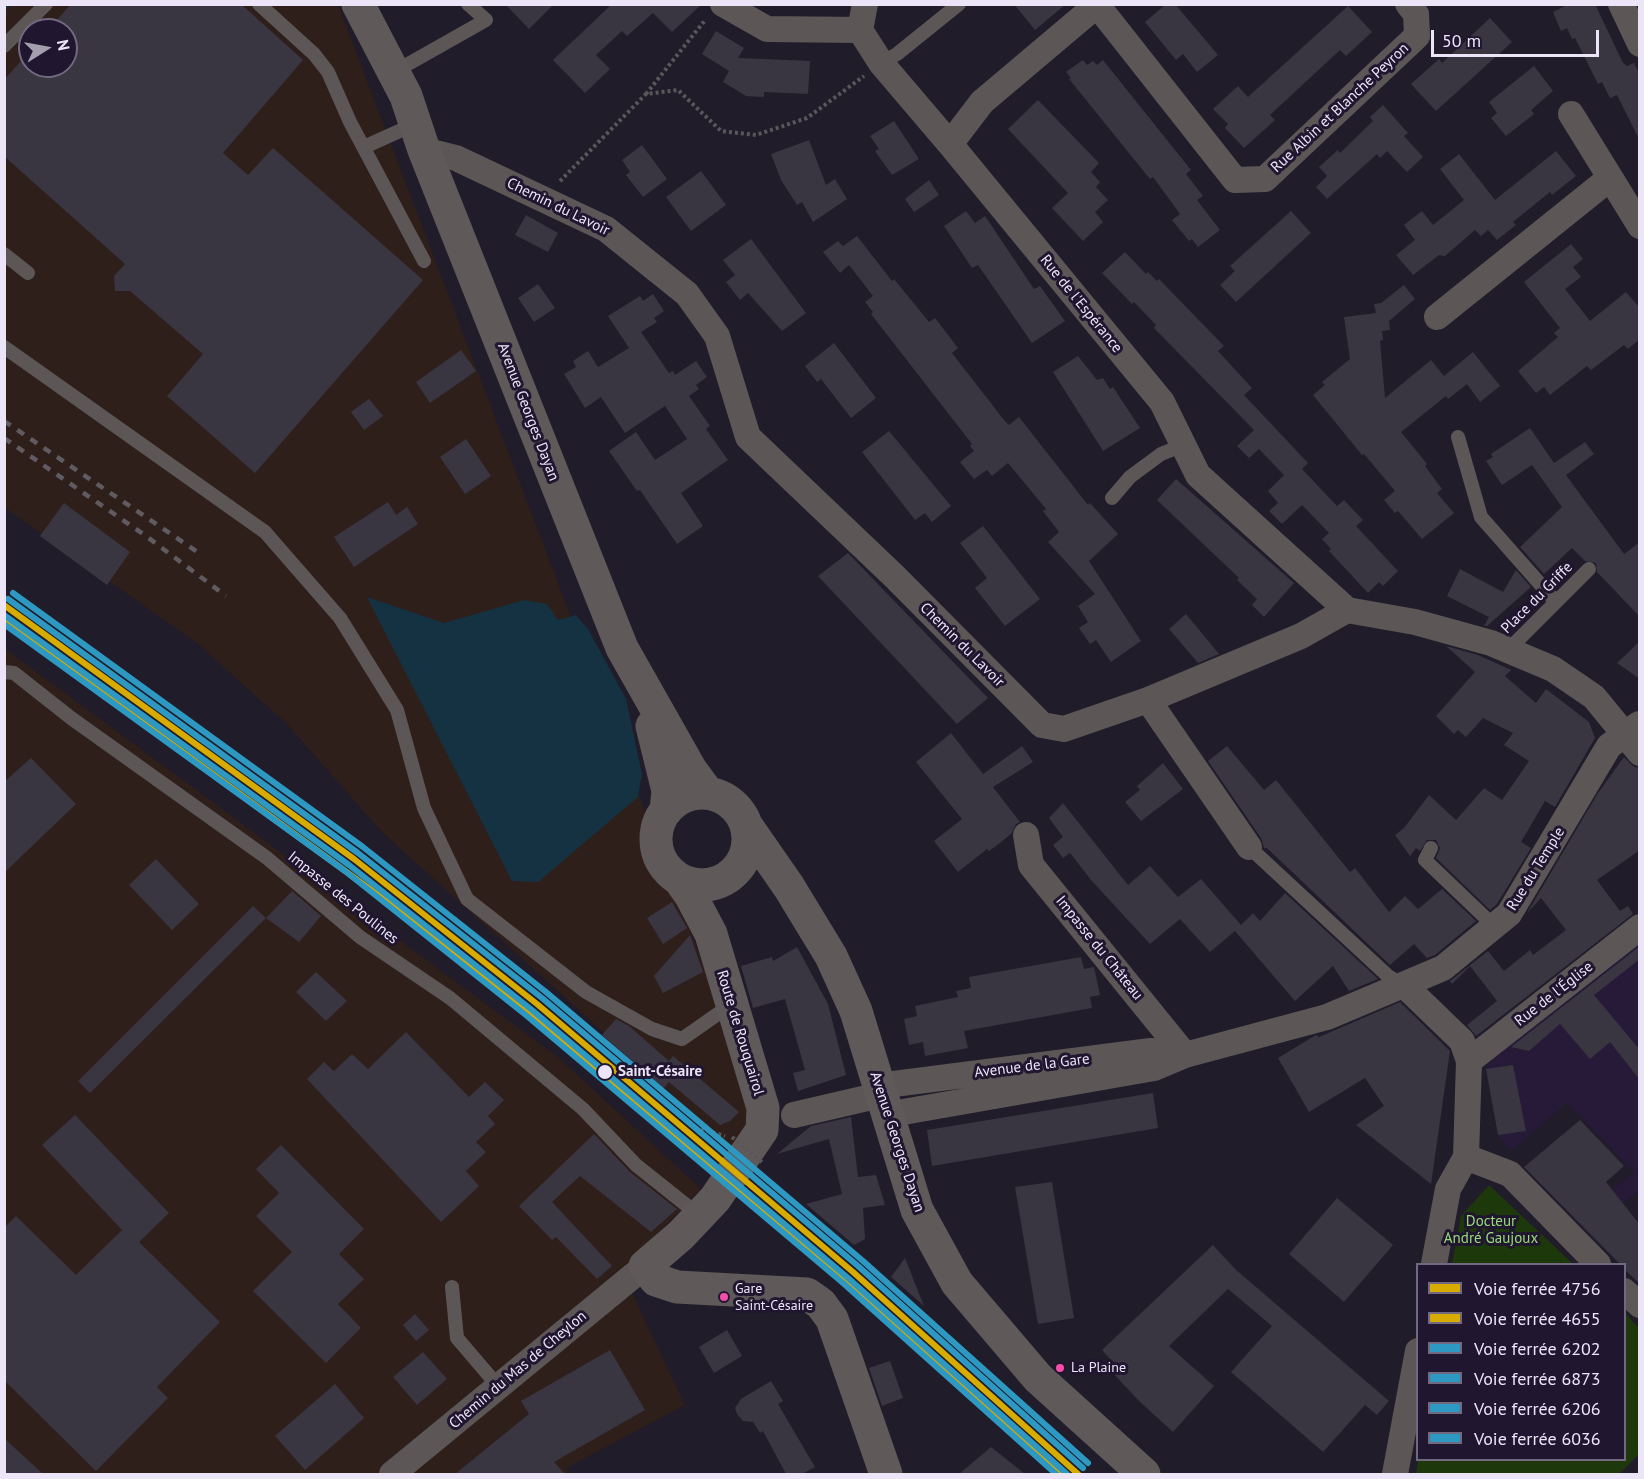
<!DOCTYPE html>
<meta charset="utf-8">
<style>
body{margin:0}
#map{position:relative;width:1644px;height:1479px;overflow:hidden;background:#211c2a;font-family:"PT Sans",sans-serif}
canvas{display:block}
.frame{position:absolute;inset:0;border:6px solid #ebe5f7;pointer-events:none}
.legend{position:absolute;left:1416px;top:1263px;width:210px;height:198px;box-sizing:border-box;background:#201630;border:2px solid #716980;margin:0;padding:8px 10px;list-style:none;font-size:18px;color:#ebe5f7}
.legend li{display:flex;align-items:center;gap:12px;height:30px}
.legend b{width:30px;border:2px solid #716980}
.north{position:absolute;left:18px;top:18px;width:60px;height:60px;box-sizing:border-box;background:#201630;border:2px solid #716980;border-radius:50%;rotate:79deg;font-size:16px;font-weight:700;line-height:24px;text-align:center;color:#ebe5f7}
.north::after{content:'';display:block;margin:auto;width:21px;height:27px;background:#a49faf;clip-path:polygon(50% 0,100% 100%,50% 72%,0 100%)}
.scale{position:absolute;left:1431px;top:30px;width:168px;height:27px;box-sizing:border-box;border:3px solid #ebe5f7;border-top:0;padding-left:8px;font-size:18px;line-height:21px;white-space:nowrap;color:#ebe5f7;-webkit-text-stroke:4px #201630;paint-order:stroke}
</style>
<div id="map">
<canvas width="1644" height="1479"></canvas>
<div class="frame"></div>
<ul class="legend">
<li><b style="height:8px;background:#d8ab00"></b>Voie ferrée 4756</li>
<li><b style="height:8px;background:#d8ab00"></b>Voie ferrée 4655</li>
<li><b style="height:8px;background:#2d99c2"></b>Voie ferrée 6202</li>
<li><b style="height:8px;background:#2d99c2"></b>Voie ferrée 6873</li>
<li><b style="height:8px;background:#2d99c2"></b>Voie ferrée 6206</li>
<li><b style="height:8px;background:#2d99c2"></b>Voie ferrée 6036</li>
</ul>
<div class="north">N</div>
<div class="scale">50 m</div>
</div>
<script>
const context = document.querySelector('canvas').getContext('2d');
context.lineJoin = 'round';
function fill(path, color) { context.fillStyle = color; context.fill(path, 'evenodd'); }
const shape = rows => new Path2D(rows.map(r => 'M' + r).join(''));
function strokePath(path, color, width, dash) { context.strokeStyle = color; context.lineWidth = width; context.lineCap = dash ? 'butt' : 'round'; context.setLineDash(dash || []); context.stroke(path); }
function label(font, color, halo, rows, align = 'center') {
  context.font = font + ' "PT Sans",sans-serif'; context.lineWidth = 6; context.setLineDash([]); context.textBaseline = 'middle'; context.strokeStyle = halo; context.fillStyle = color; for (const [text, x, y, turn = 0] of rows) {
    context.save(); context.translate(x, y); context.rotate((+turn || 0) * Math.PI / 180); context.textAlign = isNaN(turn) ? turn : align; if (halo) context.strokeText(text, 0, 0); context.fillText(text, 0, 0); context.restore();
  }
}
fill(shape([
 [5,5,338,5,757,1106,734,1150,382,832,287,724,197,643,5,508],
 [30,30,66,30,66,66,30,66],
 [4,648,559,1058,701,1189,622,1272,685,1405,566,1468,570,1474,5,1474]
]), '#2e1f1b');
fill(shape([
 [1639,937,1639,1191,1586,1228,1575,1216,1635,1173,1567,1103,1511,1151,1498,1135,1486,1069,1492,1060,1562,999]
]), '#261a38');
fill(shape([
 [1489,1185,1573,1264,1452,1264,1461,1216],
 [1625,1313,1639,1328,1640,1453,1619,1474,1416,1474,1418,1460,1624,1460]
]), '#1d390b');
fill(shape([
 [367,597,444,623,524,600,547,604,558,620,576,615,588,629,626,699,642,774,638,797,538,882,512,881]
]), '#143241');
strokePath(shape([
 [4,6,7,4]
]), '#143241', 7);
fill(shape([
 [71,4,241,4,303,60,223,153,248,175,273,148,423,280,255,473,167,396,203,354,130,291,115,291,114,276,125,264,4,156,4,80,30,51,30,66,66,66,66,30,48,30],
 [505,4,554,4,529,29],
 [612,4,702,4,672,32,653,13,627,36,622,31,596,55,610,69,585,93,553,60],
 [1014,4,1066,4,1035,30],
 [1166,4,1175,4,1218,55,1197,72,1183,54,1176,60,1145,22],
 [1569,4,1595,4,1623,63,1627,66,1634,63,1640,75,1640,141,1617,95,1610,98,1602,82,1598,84,1575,38,1572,39,1567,28,1561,31,1553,12],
 [1348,6,1372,32,1346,56,1340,50,1270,115,1275,120,1244,148,1225,128,1228,124,1213,109,1238,86,1248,97],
 [1490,18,1512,42,1436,111,1411,84,1439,59,1442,63],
 [716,31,744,48,738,58,810,61,808,94,764,92,764,97,746,96,723,82,729,71,702,54],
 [1083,60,1087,65,1093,61,1097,65,1103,60,1191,170,1186,174,1203,196,1197,200,1220,230,1198,247,1192,239,1189,241,1172,220,1180,214,1153,177,1150,179,1069,79,1071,78,1066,72],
 [1534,66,1553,91,1531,110,1534,114,1506,136,1491,118,1497,113,1489,102],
 [1038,100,1099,163,1091,172,1100,182,1096,187,1108,200,1095,212,1103,222,1083,241,1052,208,1068,193,1008,129],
 [1383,105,1408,133,1404,136,1423,157,1407,172,1387,151,1380,158,1377,154,1327,199,1316,187,1327,176,1319,167,1338,150,1340,153,1373,121,1370,117],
 [894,121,919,159,892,175,875,151,879,149,870,136],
 [809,140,826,185,835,179,847,199,813,222,802,202,797,205,781,180,771,154],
 [642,145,667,179,643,197,626,175,630,172,622,160],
 [1556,151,1576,176,1552,195,1550,192,1513,222,1516,225,1497,240,1488,230,1481,236,1475,230,1445,256,1439,255,1413,275,1396,255,1415,240,1404,225,1422,211,1433,225,1464,200,1440,169,1459,154,1495,200],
 [701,171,726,205,691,231,666,197],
 [929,180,939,195,914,212,905,199],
 [966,211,975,223,985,216,1034,289,1040,286,1065,321,1032,343,978,265,972,268,944,226],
 [1291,211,1311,233,1236,302,1220,285,1235,271,1230,266],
 [526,215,558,233,548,252,515,235],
 [857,236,892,281,894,279,929,322,935,318,958,348,952,353,1004,420,1009,425,1019,417,1088,505,1090,503,1118,534,1089,561,1141,641,1111,662,1096,640,1090,644,1079,628,1088,622,1078,606,1095,594,1048,542,1059,532,1043,511,1046,509,1008,463,992,476,987,470,974,479,960,462,974,451,970,446,972,444,871,314,873,312,865,302,873,296,849,265,840,273,823,252,838,241,843,246],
 [751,239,806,313,782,331,748,293,740,300,726,282,735,275,723,260],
 [1571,244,1583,259,1573,267,1581,277,1565,289,1590,321,1626,292,1640,308,1640,339,1628,349,1624,345,1591,370,1587,366,1550,395,1544,387,1536,393,1518,371,1558,337,1554,333,1560,328,1524,282],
 [1125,252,1146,274,1148,272,1157,281,1159,279,1224,346,1218,351,1252,388,1244,395,1308,463,1302,469,1337,506,1344,500,1363,520,1356,526,1398,571,1383,586,1379,582,1368,593,1329,551,1331,549,1322,539,1329,533,1302,505,1282,524,1269,511,1278,503,1268,491,1284,475,1259,449,1249,458,1237,446,1254,430,1154,328,1156,325,1134,302,1132,304,1102,273],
 [538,284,555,308,534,322,518,298],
 [1404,285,1415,299,1389,321,1390,330,1382,331,1383,340,1380,341,1385,398,1431,360,1444,376,1473,352,1500,386,1480,402,1467,384,1448,399,1446,396,1401,432,1427,464,1425,466,1442,489,1437,493,1454,513,1422,539,1398,511,1395,513,1384,500,1395,491,1364,454,1362,455,1313,395,1325,385,1322,382,1350,359,1344,317,1376,313,1374,304,1381,303],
 [653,294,664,311,654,318,657,322,641,332,669,373,673,371,675,375,696,361,707,377,696,385,699,389,689,396,710,426,706,429,728,460,681,493,703,526,677,544,640,490,637,491,609,451,636,432,655,460,687,439,665,406,625,433,601,397,585,408,564,374,576,367,573,361,588,351,598,367,629,348,608,316,640,296,643,301],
 [834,343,876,398,851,418,821,379,817,382,805,366],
 [461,350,476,371,430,403,416,382],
 [1078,356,1097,380,1103,378,1110,389,1113,387,1140,428,1103,451,1053,372],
 [369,399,383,416,364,430,351,412],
 [1530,428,1554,463,1585,442,1594,454,1566,475,1624,554,1640,542,1640,617,1597,572,1596,563,1585,561,1572,548,1544,574,1520,547,1562,507,1532,465,1502,485,1486,461,1493,457,1491,454],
 [889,431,951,506,932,522,925,513,915,520,862,452],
 [466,439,491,476,465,494,440,457],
 [1176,479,1294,583,1264,617,1252,605,1257,599,1237,580,1239,578,1157,500],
 [388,502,396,515,407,507,418,524,354,567,334,537],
 [64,503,130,552,107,585,40,536],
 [983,526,1040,599,1005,626,975,588,987,578,960,543],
 [848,553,988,698,957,724,818,576],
 [1460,569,1503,592,1516,570,1531,587,1487,626,1484,626,1489,617,1447,596],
 [1186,614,1219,654,1198,663,1169,629],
 [1640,641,1640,679,1617,663],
 [1446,646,1478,655,1511,670,1505,676,1536,703,1546,689,1589,722,1595,738,1555,807,1545,801,1521,842,1531,848,1497,904,1490,910,1436,858,1440,848,1436,840,1427,840,1420,851,1416,848,1410,856,1395,835,1404,828,1429,795,1456,820,1484,788,1502,800,1529,761,1504,745,1513,733,1483,718,1466,737,1458,730,1454,734,1436,716,1475,672],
 [951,733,983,774,1022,746,1033,762,993,787,1020,822,1016,824,1011,834,996,846,989,851,987,849,958,872,934,841,962,819,916,762],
 [1227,746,1264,790,1276,780,1350,872,1355,868,1389,912,1405,896,1418,909,1442,889,1476,921,1435,955,1427,958,1414,944,1390,965,1267,848,1264,848,1261,838,1208,761],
 [1624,757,1634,767,1640,768,1640,850,1597,880,1620,911,1628,906,1633,914,1476,1036,1467,1025,1497,1001,1470,966,1452,984,1450,981,1488,951,1504,971,1530,950,1533,955,1566,930,1541,898,1527,913,1598,793],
 [31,758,76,804,4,873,4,782],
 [1163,763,1183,789,1141,821,1125,802,1140,790,1137,786],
 [1063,803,1128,885,1150,866,1178,897,1201,879,1241,925,1253,913,1260,921,1285,893,1378,979,1349,991,1333,966,1295,1001,1235,931,1210,952,1180,919,1150,944,1091,880,1070,853,1063,858,1053,845,1063,837,1049,818],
 [156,859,199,904,172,930,129,885],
 [292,891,321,916,299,942,266,918],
 [672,902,687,928,663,944,647,918],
 [253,906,266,918,90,1093,78,1081],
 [690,935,703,972,663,993,654,976],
 [1640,946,1640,959,1594,995,1640,1050,1640,1080,1610,1042,1590,1059,1560,1024,1529,1051,1511,1047],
 [797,947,828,1004,846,1075,798,1091,793,1073,805,1070,785,999,753,1008,741,966,772,957,773,961],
 [1081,957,1084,969,1094,967,1100,995,1090,997,1092,1008,964,1031,968,1048,925,1056,923,1042,909,1045,904,1019,917,1016,915,1006,958,997,956,991,971,988,969,977],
 [316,972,347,1001,326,1021,296,992],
 [1400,1002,1450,1051,1431,1184,1356,1125,1384,1106,1365,1078,1309,1112,1278,1058,1316,1035,1319,1037],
 [616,1019,629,1026,669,1061,673,1056,739,1112,730,1121,720,1125,669,1082,664,1088,602,1035],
 [406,1032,469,1097,485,1082,504,1100,488,1116,495,1124,476,1142,486,1152,466,1171,479,1186,441,1222,307,1079,324,1062,334,1071,352,1054,368,1069],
 [1513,1065,1526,1131,1498,1135,1486,1069],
 [1153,1093,1158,1128,932,1166,927,1130],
 [75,1115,169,1213,139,1242,220,1322,157,1387,168,1398,96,1471,4,1380,4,1228,16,1216,76,1275,122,1230,42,1145],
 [851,1117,858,1177,876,1175,885,1205,863,1208,865,1239,854,1245,806,1204,842,1194,829,1139,777,1154,811,1126],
 [1580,1120,1624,1166,1606,1182,1640,1225,1640,1284,1624,1269,1624,1264,1620,1264,1524,1167],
 [594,1134,630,1172,677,1209,651,1232,580,1176,552,1202,612,1266,597,1279,556,1237,552,1240,519,1206],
 [281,1145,364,1229,339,1254,364,1279,338,1304,361,1328,326,1363,253,1291,292,1252,256,1216,279,1193,256,1169],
 [1052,1182,1074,1318,1038,1324,1015,1187],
 [1337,1198,1393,1245,1344,1302,1289,1254],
 [1213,1245,1235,1269,1389,1401,1377,1415,1365,1405,1323,1452,1231,1372,1272,1326,1228,1289,1169,1346,1214,1386,1173,1432,1138,1400,1113,1373,1118,1368,1102,1350],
 [905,1258,924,1306,891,1277],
 [415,1314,429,1330,416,1341,403,1325],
 [727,1330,742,1356,714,1373,699,1347],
 [610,1350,645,1410,554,1462,565,1474,455,1474,529,1414,521,1401],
 [423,1352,447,1379,417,1405,393,1377],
 [890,1361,903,1398,882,1406,869,1368],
 [771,1381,783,1401,778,1404,815,1467,802,1474,786,1474,763,1431,760,1433,753,1422,743,1421,737,1414,735,1408,741,1399],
 [335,1384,364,1418,305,1470,275,1436],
 [4,1438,43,1474,4,1474],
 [991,1447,1025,1474,959,1474]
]), '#393541');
strokePath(shape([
 [646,94,706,19],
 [560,181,646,94,678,90,721,131,756,135,807,118,864,76],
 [701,1129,725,1136]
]), '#5a575b', 4, [3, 3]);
strokePath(shape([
 [259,4,314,54,328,72,350,122,424,261],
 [4,46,46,4],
 [881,63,897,54,959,4],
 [394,72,486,20,468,4],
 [364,147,415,124],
 [4,254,28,273],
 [4,347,265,532,340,618,397,710,424,808,467,899,586,992,652,1029,682,1039,732,1004],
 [1458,437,1481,517,1556,602],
 [1112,498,1130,477,1161,454,1181,446],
 [1508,650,1589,569],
 [4,672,14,673,71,718,267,858,360,937,450,998,583,1109,636,1165,700,1216],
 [1249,847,1388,976,1405,986],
 [1431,848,1425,860,1494,926],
 [452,1287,457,1338,498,1386]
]), '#5c5756', 14);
strokePath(shape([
 [723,4,767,29,860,30],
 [865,4,860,30,881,63,950,144],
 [1098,4,982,102,950,144,1162,402,1198,475,1347,610],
 [1621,4,1640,44],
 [1097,5,1235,180,1265,179,1417,36,1416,14,1408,4],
 [1571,114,1640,226],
 [424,150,456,158,606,229,687,294,717,336,748,437,894,576,1042,725,1064,729,1148,700,1301,636,1347,610,1415,622,1491,643,1553,669,1594,697,1640,753],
 [1437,317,1610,178],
 [1148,700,1249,847],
 [1026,835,1031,865,1185,1055],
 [1405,986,1462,1041,1469,1061,1466,1157,1448,1189,1434,1264],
 [1469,1061,1640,927],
 [878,1086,1151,1051,1173,1054],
 [794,1115,880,1095],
 [886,1115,1154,1068,1185,1055,1327,1017,1443,968,1509,914,1609,746,1639,724],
 [1466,1157,1510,1174,1598,1264],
 [1624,1291,1640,1305],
 [392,1474,645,1266],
 [1395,1474,1418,1351]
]), '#5c5756', 26);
strokePath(shape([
 [358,4,406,96,424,150,622,648,691,770,708,793],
 [652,726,668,791,666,811],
 '656 839a46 46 0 1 1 92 0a46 46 0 1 1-92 0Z',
 [746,825,789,887,831,956,856,1011,917,1210,957,1283,1038,1378,1144,1474],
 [679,879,691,896,711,934,763,1108,762,1130,715,1199,681,1235,645,1266,656,1280,677,1287,807,1294,821,1304,832,1319,886,1474]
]), '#5f595a', 33);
strokePath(shape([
 [4,421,202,555],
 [4,438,146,536,226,596]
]), '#5f5b61', 4.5, [8, 8]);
strokePath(shape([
 [732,1137,763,1163]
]), '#5a575b', 4, [3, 3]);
strokePath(shape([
 [4,621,393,906,476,970,635,1101,845,1281,1061,1474]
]), '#d8ab00', 6);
strokePath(shape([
 [4,605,354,859,537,1004,853,1272,1078,1474]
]), '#d8ab00', 6);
strokePath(shape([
 [4,615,349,865,532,1010,848,1278,1067,1474]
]), '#2d99c2', 6);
strokePath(shape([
 [8,599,358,853,542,998,858,1266,1083,1468]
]), '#2d99c2', 6);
strokePath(shape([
 [4,624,345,871,527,1016,843,1283,1056,1474]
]), '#2d99c2', 6);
strokePath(shape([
 [13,593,363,847,546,992,863,1261,1088,1463]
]), '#2d99c2', 6);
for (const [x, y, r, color] of [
 [605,1072,8,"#ebe5f7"],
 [724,1297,5,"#f54da8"],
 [1060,1368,5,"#f54da8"]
]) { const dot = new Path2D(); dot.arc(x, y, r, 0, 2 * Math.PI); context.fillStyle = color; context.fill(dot); strokePath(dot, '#201630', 2); }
label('14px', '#ebe5f7', '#201630', [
 ["Gare",735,1289],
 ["Saint-Césaire",735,1306],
 ["La Plaine",1071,1368]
], 'left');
label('15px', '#ebe5f7', '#201630', [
 ["Rue Albin et Blanche Peyron",1340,108,-43],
 ["Chemin du Lavoir",558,207,26],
 ["Rue de l'Espérance",1081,304,51],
 ["Avenue Georges Dayan",528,412,69],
 ["Place du Griffe",1537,598,-45],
 ["Chemin du Lavoir",962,645,45],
 ["Rue du Temple",1536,869,-58],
 ["Impasse des Poulines",343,898,39],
 ["Impasse du Château",1099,948,51],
 ["Rue de l'Église",1554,994,-38],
 ["Route de Rouquairol",740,1033,73],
 ["Avenue de la Gare",1032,1066,-7],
 ["Avenue Georges Dayan",897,1142,72],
 ["Chemin du Mas de Cheylon",518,1370,-40]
]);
label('bold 15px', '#ebe5f7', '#201630', [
 ["Saint-Césaire",618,1072]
], 'left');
label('15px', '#99dc79', '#201630', [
 ["Docteur",1491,1222],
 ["André Gaujoux",1491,1239]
]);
</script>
